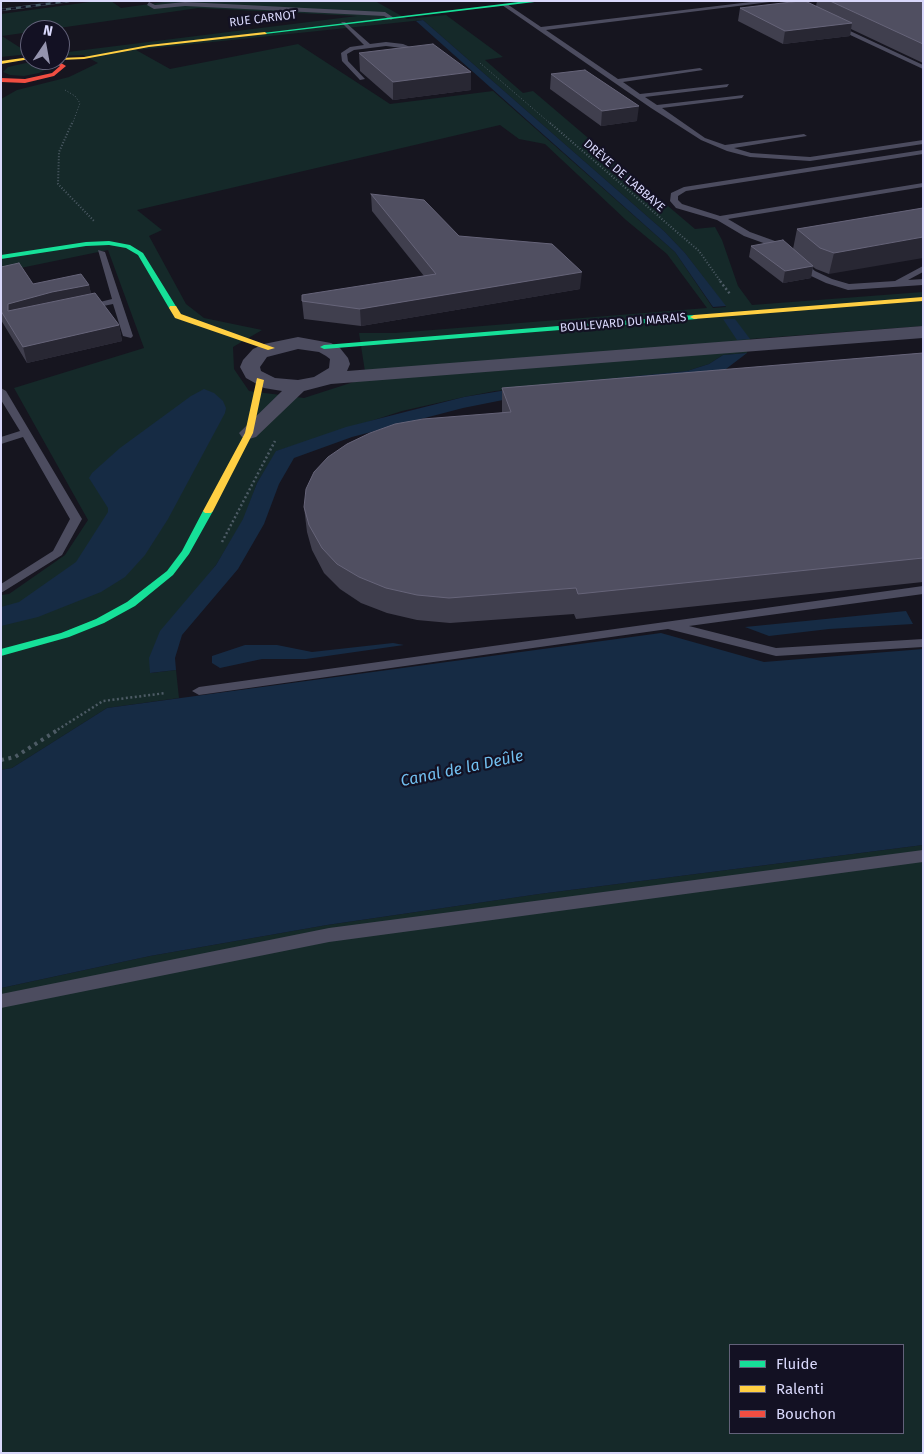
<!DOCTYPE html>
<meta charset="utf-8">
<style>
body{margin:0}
#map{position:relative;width:924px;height:1454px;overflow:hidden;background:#16151f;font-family:"Fira Sans",sans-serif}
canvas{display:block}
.frame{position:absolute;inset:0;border:2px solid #d9d8fb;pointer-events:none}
.legend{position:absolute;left:729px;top:1344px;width:175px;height:90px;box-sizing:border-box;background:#131123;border:1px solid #626179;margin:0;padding:6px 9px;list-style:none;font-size:15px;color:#d9d8fb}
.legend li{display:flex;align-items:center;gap:10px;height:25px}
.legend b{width:25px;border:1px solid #626179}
.north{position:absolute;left:20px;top:20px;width:50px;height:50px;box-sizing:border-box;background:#131123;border:1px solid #626179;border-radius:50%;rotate:12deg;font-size:14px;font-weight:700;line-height:20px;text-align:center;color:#d9d8fb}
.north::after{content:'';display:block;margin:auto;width:18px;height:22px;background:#9594ae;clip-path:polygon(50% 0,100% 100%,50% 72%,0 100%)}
</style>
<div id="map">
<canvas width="924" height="1454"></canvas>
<div class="frame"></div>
<ul class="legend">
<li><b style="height:6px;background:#16e098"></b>Fluide</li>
<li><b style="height:6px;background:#ffcf43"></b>Ralenti</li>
<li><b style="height:6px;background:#f24e42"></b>Bouchon</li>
</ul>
<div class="north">N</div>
</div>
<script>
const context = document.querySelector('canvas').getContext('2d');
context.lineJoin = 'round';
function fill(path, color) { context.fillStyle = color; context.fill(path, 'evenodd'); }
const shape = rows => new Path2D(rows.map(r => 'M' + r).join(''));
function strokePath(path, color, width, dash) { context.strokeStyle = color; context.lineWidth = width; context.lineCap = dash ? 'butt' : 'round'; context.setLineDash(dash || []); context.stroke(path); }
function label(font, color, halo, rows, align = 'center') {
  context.font = font + ' "Fira Sans",sans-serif'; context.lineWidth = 4.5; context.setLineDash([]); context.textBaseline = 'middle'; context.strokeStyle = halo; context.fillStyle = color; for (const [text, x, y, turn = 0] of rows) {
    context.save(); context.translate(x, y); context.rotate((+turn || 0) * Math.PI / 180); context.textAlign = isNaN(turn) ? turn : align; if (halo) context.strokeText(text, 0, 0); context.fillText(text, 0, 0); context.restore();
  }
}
fill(shape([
 [97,1,111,1,121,8,171,1,375,1,407,19,446,15,503,57,485,60,523,93,533,91,695,229,715,227,722,240,738,286,752,305,923,292,923,326,750,339,747,353,723,355,709,364,687,371,495,391,464,397,402,411,277,451,257,483,244,519,216,565,192,595,151,673,176,670,179,698,107,708,12,768,1,770,1,595,9,594,65,555,88,520,14,388,144,348,108,250,1,272,1,99,17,90,69,77,98,63,83,55,60,56,60,53,357,16,198,8,45,30,30,30,30,32,2,36,30,54,1,57,1,14],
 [423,20,664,231,685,253,726,307,713,308,675,252,493,91,390,104,298,44,170,69,136,50],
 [500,125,519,139,545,144,626,220,667,254,707,308,395,333,359,333,366,378,304,398,249,391,234,369,233,347,262,330,204,318,186,304,149,236,162,230,137,210],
 [26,63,41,64,46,66,47,69,39,73,24,76,10,75,3,72,8,67],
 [923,845,923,1453,1,1453,1,988,150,956,327,925,539,894],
 [730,1345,903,1345,903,1433,730,1433]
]), '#152929');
fill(shape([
 [423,20,664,231,685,253,726,306,713,307,675,252,416,21],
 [723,319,735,319,750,339,737,340],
 [747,353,722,372,503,400,463,408,352,437,294,458,279,484,264,524,238,569,182,635,175,658,176,670,150,673,149,658,160,631,216,565,243,519,257,483,276,451,346,427,464,397,525,387,687,371,709,364,723,355],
 [204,389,214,393,223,401,226,408,225,413,168,519,145,555,125,577,101,592,38,617,1,626,1,607,19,602,76,562,108,512,108,508,89,478,92,473,120,448,191,396],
 [906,611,913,624,829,629,769,636,745,627],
 [661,633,764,662,923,649,923,845,539,894,327,925,150,956,1,988,1,770,12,768,107,708],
 [393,643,404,645,306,659,262,659,220,668,212,663,212,656,245,645,277,645,312,652]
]), '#162b44');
strokePath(shape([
 [480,63,552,125],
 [65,90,75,96,80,103,72,125]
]), '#4d5b65', 1, [1, 2]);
strokePath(shape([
 [72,123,59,152,58,184,95,222],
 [550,123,699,251,721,282]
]), '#4d5b65', 2, [1, 2]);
strokePath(shape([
 [720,281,730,294],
 [222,542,275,441],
 [54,732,103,701,166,693]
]), '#4d5b65', 2.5, [2, 2.5]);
strokePath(shape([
 [1,760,15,757,56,731]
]), '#4d5b65', 4, [3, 4.5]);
fill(shape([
 [759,1,778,1,546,30,618,79,700,68,703,70,623,82,640,94,729,84,727,87,645,97,657,105,744,95,742,98,662,108,705,138,725,145,804,134,807,136,734,148,751,153,810,157,923,140,923,144,810,161,750,157,727,151,701,140,651,108,502,5,507,4,541,27,759,1],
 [149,2,155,5,185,2,385,12,394,18,391,20,384,16,185,6,154,9,147,5,149,2],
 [341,22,345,22,370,44,386,42,403,44,427,54,424,56,402,48,386,46,354,50,347,54,348,61,365,79,360,80,342,61,341,53,350,47,364,45,341,22],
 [833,23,923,65,923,69,831,26,833,23],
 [923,150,923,154,686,191,678,196,678,200,682,204,720,216,923,183,923,187,728,219,750,232,786,245,815,271,832,279,849,284,895,281,923,266,923,272,908,280,923,279,923,285,848,290,826,283,809,275,780,249,744,236,717,220,676,208,670,201,671,193,684,187,923,150],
 [98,250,105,252,133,336,131,338,123,336,113,304,84,310,80,307,112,299,98,250],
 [1,388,6,391,82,519,62,555,1,593,1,584,53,551,70,519,23,437,1,444,1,437,20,431,1,400,1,388],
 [923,586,923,594,689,626,776,648,923,639,923,647,776,656,668,629,199,695,192,691,199,687,923,586],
 [923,850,923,862,329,942,1,1008,1,994,329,928,923,850]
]), '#4c4c5f');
fill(shape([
 [923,326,923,338,331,384,304,391,256,437,249,439,242,437,239,433,282,391,264,388,246,378,240,367,243,360,253,349,264,344,298,337,331,343,340,348,348,358,350,364,347,371,923,326],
 [298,349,319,352,326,356,330,359,329,368,314,377,298,380,275,378,261,371,260,367,267,357,298,349]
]), '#4c4c5f');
fill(shape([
 [527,1,543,1,265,34,263,33,527,1],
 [109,241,130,245,143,253,177,308,176,310,169,308,138,255,126,248,109,245,86,246,1,259,1,255,86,242,109,241],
 [694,315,698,317,697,319,324,349,320,347,324,345,694,315],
 [208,508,213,511,189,554,173,575,135,606,104,623,69,637,1,656,1,649,61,633,96,619,127,602,167,571,182,551,203,511,208,508]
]), '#16e098');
fill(shape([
 [265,32,267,34,149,47,84,59,60,60,58,60,60,60,60,58,84,57,149,45,265,32],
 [30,57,30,59,1,64,1,61,30,57],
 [923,297,923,301,694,319,690,317,694,315,923,297],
 [170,306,176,306,181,314,275,348,268,350,175,318,169,308,170,306],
 [257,378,264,380,253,433,213,511,211,513,205,513,203,511,245,433,257,378]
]), '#ffcf43');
fill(shape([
 [50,60,56,60,66,66,54,76,25,83,1,82,1,78,25,79,52,73,60,66,50,60]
]), '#f24e42');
const rail = shape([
 [1,10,69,1]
]);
strokePath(rail, '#455965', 2.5);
strokePath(rail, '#131123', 2, [5]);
fill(shape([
 [817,1,923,1,923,63,851,29,850,36,783,44,738,21,740,8,816,6],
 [359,53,471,90,393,100,360,71],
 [551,74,637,121,601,126,550,89],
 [371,194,459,236,580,289,361,326,304,319,302,301,424,276,372,211],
 [923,208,829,274,816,269,813,267,811,278,783,283,749,257,751,246,793,249,797,229],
 [1,267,33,284,89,285,91,294,119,325,122,341,27,363,1,320],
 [923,353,923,582,576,619,574,614,450,623,417,620,387,613,361,603,340,589,324,573,312,550,307,532,304,507,502,413,502,388]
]), '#403f4e');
fill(shape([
 [852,23,850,36,783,44,785,31],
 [471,72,471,90,393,100,393,82],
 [639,106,637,121,601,126,602,111],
 [923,237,923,258,829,274,834,253],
 [813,266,811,278,783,283,785,271],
 [582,272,580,289,361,326,360,309],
 [89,285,93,301,8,311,8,304,52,292],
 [119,325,122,341,27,363,23,347]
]), '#282733');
const building = shape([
 [800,1,805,1,852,23,785,31,740,8,800,1],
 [830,1,923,1,923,44,830,1],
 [433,44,471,72,393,82,359,53,433,44],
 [585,70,639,106,602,111,551,74,585,70],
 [371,194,424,200,459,236,552,244,582,272,360,309,302,301,302,295,436,274,371,194],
 [923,208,923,237,834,253,820,248,797,229,923,208],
 [783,240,813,266,785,271,751,246,783,240],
 [19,263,33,284,81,274,89,285,52,292,8,304,8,311,95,293,119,325,23,347,1,311,1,267,19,263],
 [923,353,923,558,578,594,576,588,449,598,417,595,386,588,359,577,337,564,322,548,309,525,304,507,306,489,314,472,328,457,347,444,370,433,395,424,423,419,511,412,502,388,923,353]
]);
fill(building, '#504f61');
strokePath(building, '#666479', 1);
label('12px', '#d9d8fb', '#131123', [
 ["RUE CARNOT",263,19,-7],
 ["DRÈVE DE L'ABBAYE",624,176,41],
 ["BOULEVARD DU MARAIS",623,323,-5]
]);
label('italic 16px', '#71bfef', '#131123', [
 ["Canal de la Deûle",462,769,-12]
]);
</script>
